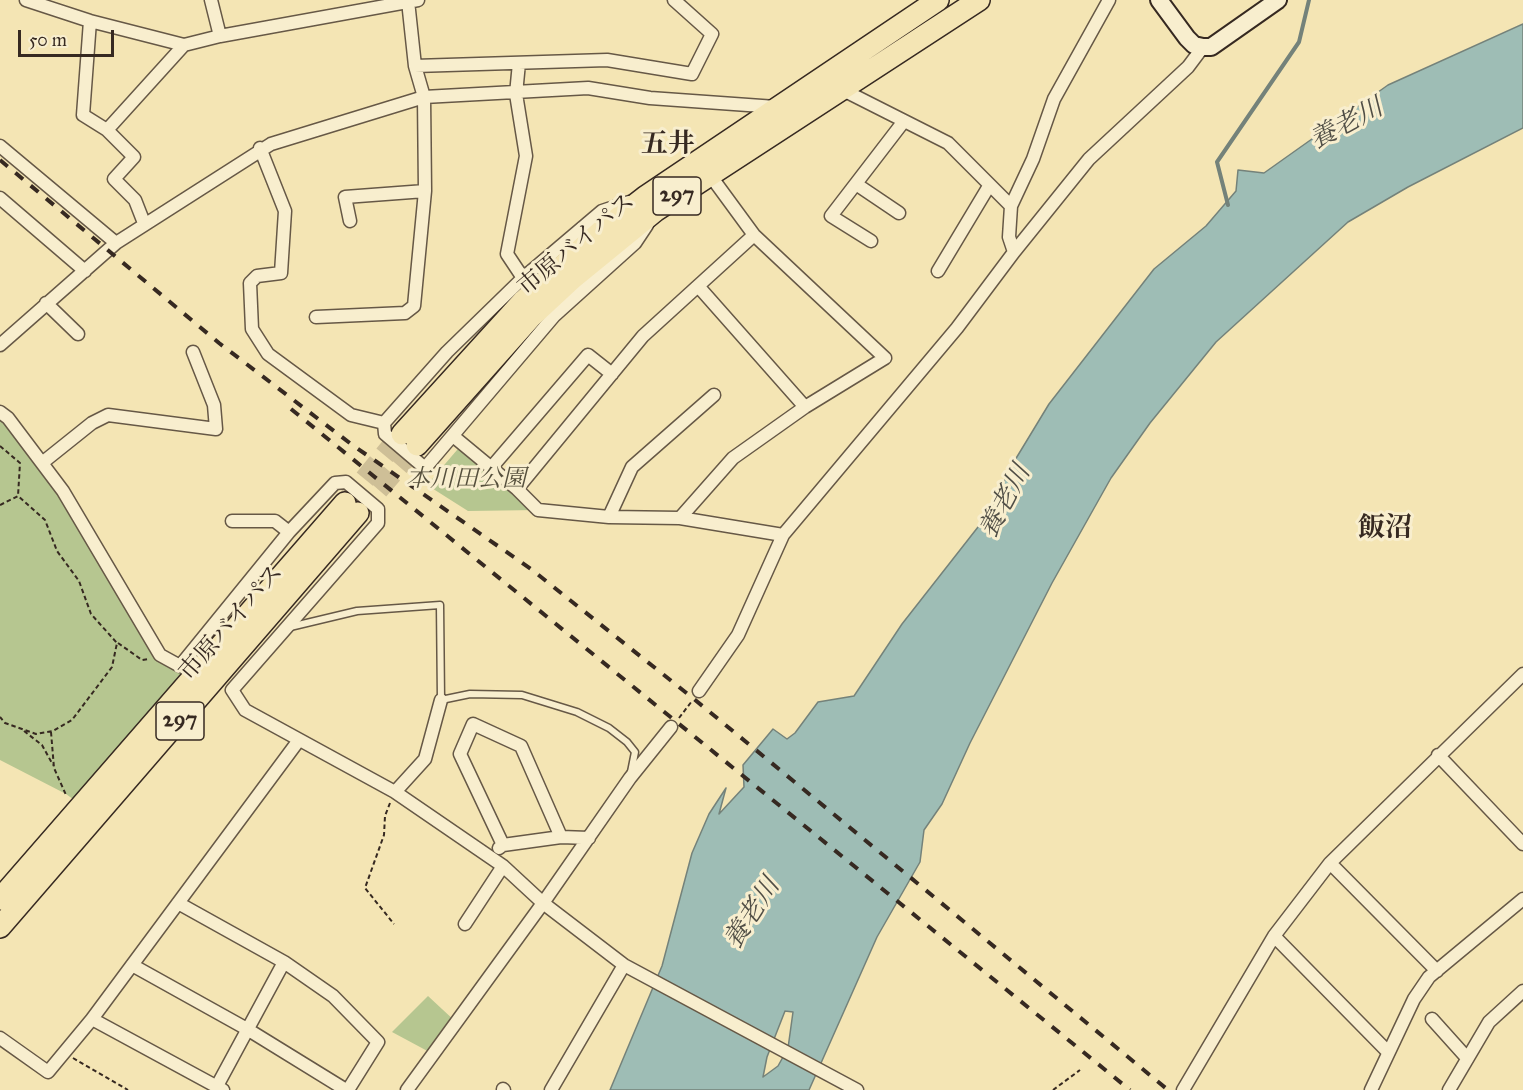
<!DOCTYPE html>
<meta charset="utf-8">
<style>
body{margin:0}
#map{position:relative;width:1523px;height:1090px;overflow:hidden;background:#f4e5b4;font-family:"IM FELL Great Primer",serif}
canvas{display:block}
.scale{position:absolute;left:18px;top:30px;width:96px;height:27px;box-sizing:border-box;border:3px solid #362921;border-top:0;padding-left:8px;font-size:18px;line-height:21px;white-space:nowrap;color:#362921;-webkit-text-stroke:4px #f8eece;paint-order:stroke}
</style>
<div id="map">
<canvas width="1523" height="1090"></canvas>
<div class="scale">50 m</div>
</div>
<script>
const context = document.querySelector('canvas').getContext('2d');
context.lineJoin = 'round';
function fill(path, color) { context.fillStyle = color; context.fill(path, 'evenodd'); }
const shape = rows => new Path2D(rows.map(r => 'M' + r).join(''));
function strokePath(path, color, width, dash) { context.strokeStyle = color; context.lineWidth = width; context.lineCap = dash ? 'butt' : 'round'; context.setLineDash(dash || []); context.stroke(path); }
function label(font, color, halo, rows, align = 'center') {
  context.font = font + ' "IM FELL Great Primer","Noto Serif JP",serif'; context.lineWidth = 6; context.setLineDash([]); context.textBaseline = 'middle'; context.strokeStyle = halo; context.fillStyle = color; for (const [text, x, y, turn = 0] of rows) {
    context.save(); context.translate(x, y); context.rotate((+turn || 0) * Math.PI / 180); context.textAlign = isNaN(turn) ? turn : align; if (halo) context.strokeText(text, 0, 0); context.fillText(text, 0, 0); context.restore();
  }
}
fill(shape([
 [0,412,63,492,160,655,180,666,191,680,81,805,66,794,0,760],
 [463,443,538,510,468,511,427,485],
 [428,996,456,1022,433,1054,392,1032]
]), '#b6c690');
const water = shape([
 [1523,24,1523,128,1408,187,1348,222,1216,342,1150,423,1111,478,1052,583,970,743,942,804,924,830,920,862,877,937,809,1090,610,1090,662,966,692,853,709,814,726,788,719,814,744,787,743,765,773,729,787,739,795,733,818,702,854,696,902,624,989,513,1012,465,1049,404,1154,269,1206,226,1236,191,1238,170,1264,173,1388,85,1523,24],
 [785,1011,793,1012,788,1048,778,1066,763,1077,767,1057,785,1011]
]);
fill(water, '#9ebdb5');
strokePath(water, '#74827a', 1.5);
strokePath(shape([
 [1228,205,1217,162,1299,42,1309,0]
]), '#74827a', 4);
strokePath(shape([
 [345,503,402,434],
 [358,513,417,445]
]), '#cebf97', 21, [21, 10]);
const lane = shape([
 [290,627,357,611,440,605,441,700,470,694,522,695,577,712,609,728,627,742,635,752,631,772]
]);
const street = shape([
 [26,0,90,21,184,45],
 [211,0,220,36],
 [408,1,415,66,607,60,692,74,712,34,674,0],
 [90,21,83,115,107,130,184,45,220,36,418,0],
 [519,63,516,94,526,156,507,254,523,278],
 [843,90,948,143,1011,206,1009,237,1014,252],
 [107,130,134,157,114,179,135,200,144,223],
 [0,146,116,243],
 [260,148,285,211,281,273,257,276,250,283,252,329,268,354,351,415,384,423],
 [856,184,899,213],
 [0,198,85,271],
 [629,202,602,211,523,278,447,352,384,423,385,434,425,468,554,316,635,243,647,225],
 [1011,206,1033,159,1054,99,1109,0],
 [350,221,345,197,425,191],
 [871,241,831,216,904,121],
 [938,271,989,186],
 [698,286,805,407],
 [46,303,78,334],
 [316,317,405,313,414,306,425,191,424,97,415,66],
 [0,345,116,243,271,144,424,97,588,88,650,98,776,107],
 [0,412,8,418,63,491,160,655,180,666,289,532,335,483,346,482,378,509,378,523,232,690,245,710,395,792,503,866,543,903,624,965,857,1090],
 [453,436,517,489,538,510,609,517,680,518,783,535],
 [42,463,92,423,108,415,216,429,214,405,193,352],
 [491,468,588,355,612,374],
 [517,489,643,336,754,235],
 [609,517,632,467,714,395],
 [680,518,733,458,805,407,885,358,754,235,710,175],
 [232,521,275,521,289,532],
 [699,691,738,635,783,535,957,328,1014,252,1089,159,1188,67,1203,47],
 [1438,755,1523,844],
 [395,792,425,759,441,700],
 [503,845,460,754,473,724,521,746,561,837],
 [499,848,503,845,561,837,589,838],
 [1330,863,1437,971],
 [178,903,284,962,333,996,378,1042,348,1090],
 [465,924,503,866],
 [1274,936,1388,1052],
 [132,965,247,1029,346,1090],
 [92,1019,223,1090],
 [1432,1019,1467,1058],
 [0,1038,48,1072,92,1019,299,740],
 [217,1086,284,962],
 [503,1089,504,1090],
 [407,1090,543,903,630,778,671,727],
 [551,1090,624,965],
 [1183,1090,1274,936,1330,863,1523,674],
 [1371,1090,1414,999,1429,977,1523,899],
 [1449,1090,1489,1022,1523,991]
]);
const secondary = shape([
 [1159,0,1187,38,1194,45,1203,47,1211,47,1278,0]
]);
const highway = shape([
 [402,434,523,301,600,232,645,197,938,0],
 [417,445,531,317,573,278,655,211,979,0],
 [0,899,345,503],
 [0,927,358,513]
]);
strokePath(lane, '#665846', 9);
strokePath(street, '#665846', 15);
strokePath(secondary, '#362921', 20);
strokePath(highway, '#362921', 24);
strokePath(shape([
 [0,446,20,463,18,496],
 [0,505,18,496,45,520,57,551,79,581,91,614,117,643,112,667,72,720,53,731,36,734,5,723,0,717],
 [118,643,142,660,148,659],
 [679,718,692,701],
 [24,731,42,745,53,765],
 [51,732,54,768,66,795],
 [390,803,385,816,384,835,365,888,394,924],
 [73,1058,128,1090],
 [1053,1090,1080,1070]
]), '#362921', 2, [4.5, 3]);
strokePath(lane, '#f8eece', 6);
strokePath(street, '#f8eece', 12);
strokePath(secondary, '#f8eece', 16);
strokePath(highway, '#f4e5b4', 21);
strokePath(shape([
 [0,160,219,343,351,444,531,569,694,699,1168,1090],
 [291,409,1130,1090]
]), '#362921', 4, [10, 10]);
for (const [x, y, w] of [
 [677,196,48],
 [180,721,48]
]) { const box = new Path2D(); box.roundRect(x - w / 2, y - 19, w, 38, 4.5); context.fillStyle = '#f8eece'; context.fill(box); strokePath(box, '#362921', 1.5); }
label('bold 22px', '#362921', null, [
 ["297",677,196],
 ["297",180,721]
]);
label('24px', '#362921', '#f8eece', [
 ["市原バイパス",577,245,-40],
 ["市原バイパス",232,623,-49]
]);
label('italic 24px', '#56503d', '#f8eece', [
 ["本川田公園",466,480]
]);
label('italic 26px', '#504e46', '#f8eece', [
 ["養老川",1347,125,-28],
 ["養老川",1006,502,-62],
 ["養老川",753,914,-57]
]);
label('bold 27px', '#362921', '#f8eece', [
 ["五井",668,145],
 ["飯沼",1385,529]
]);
</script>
